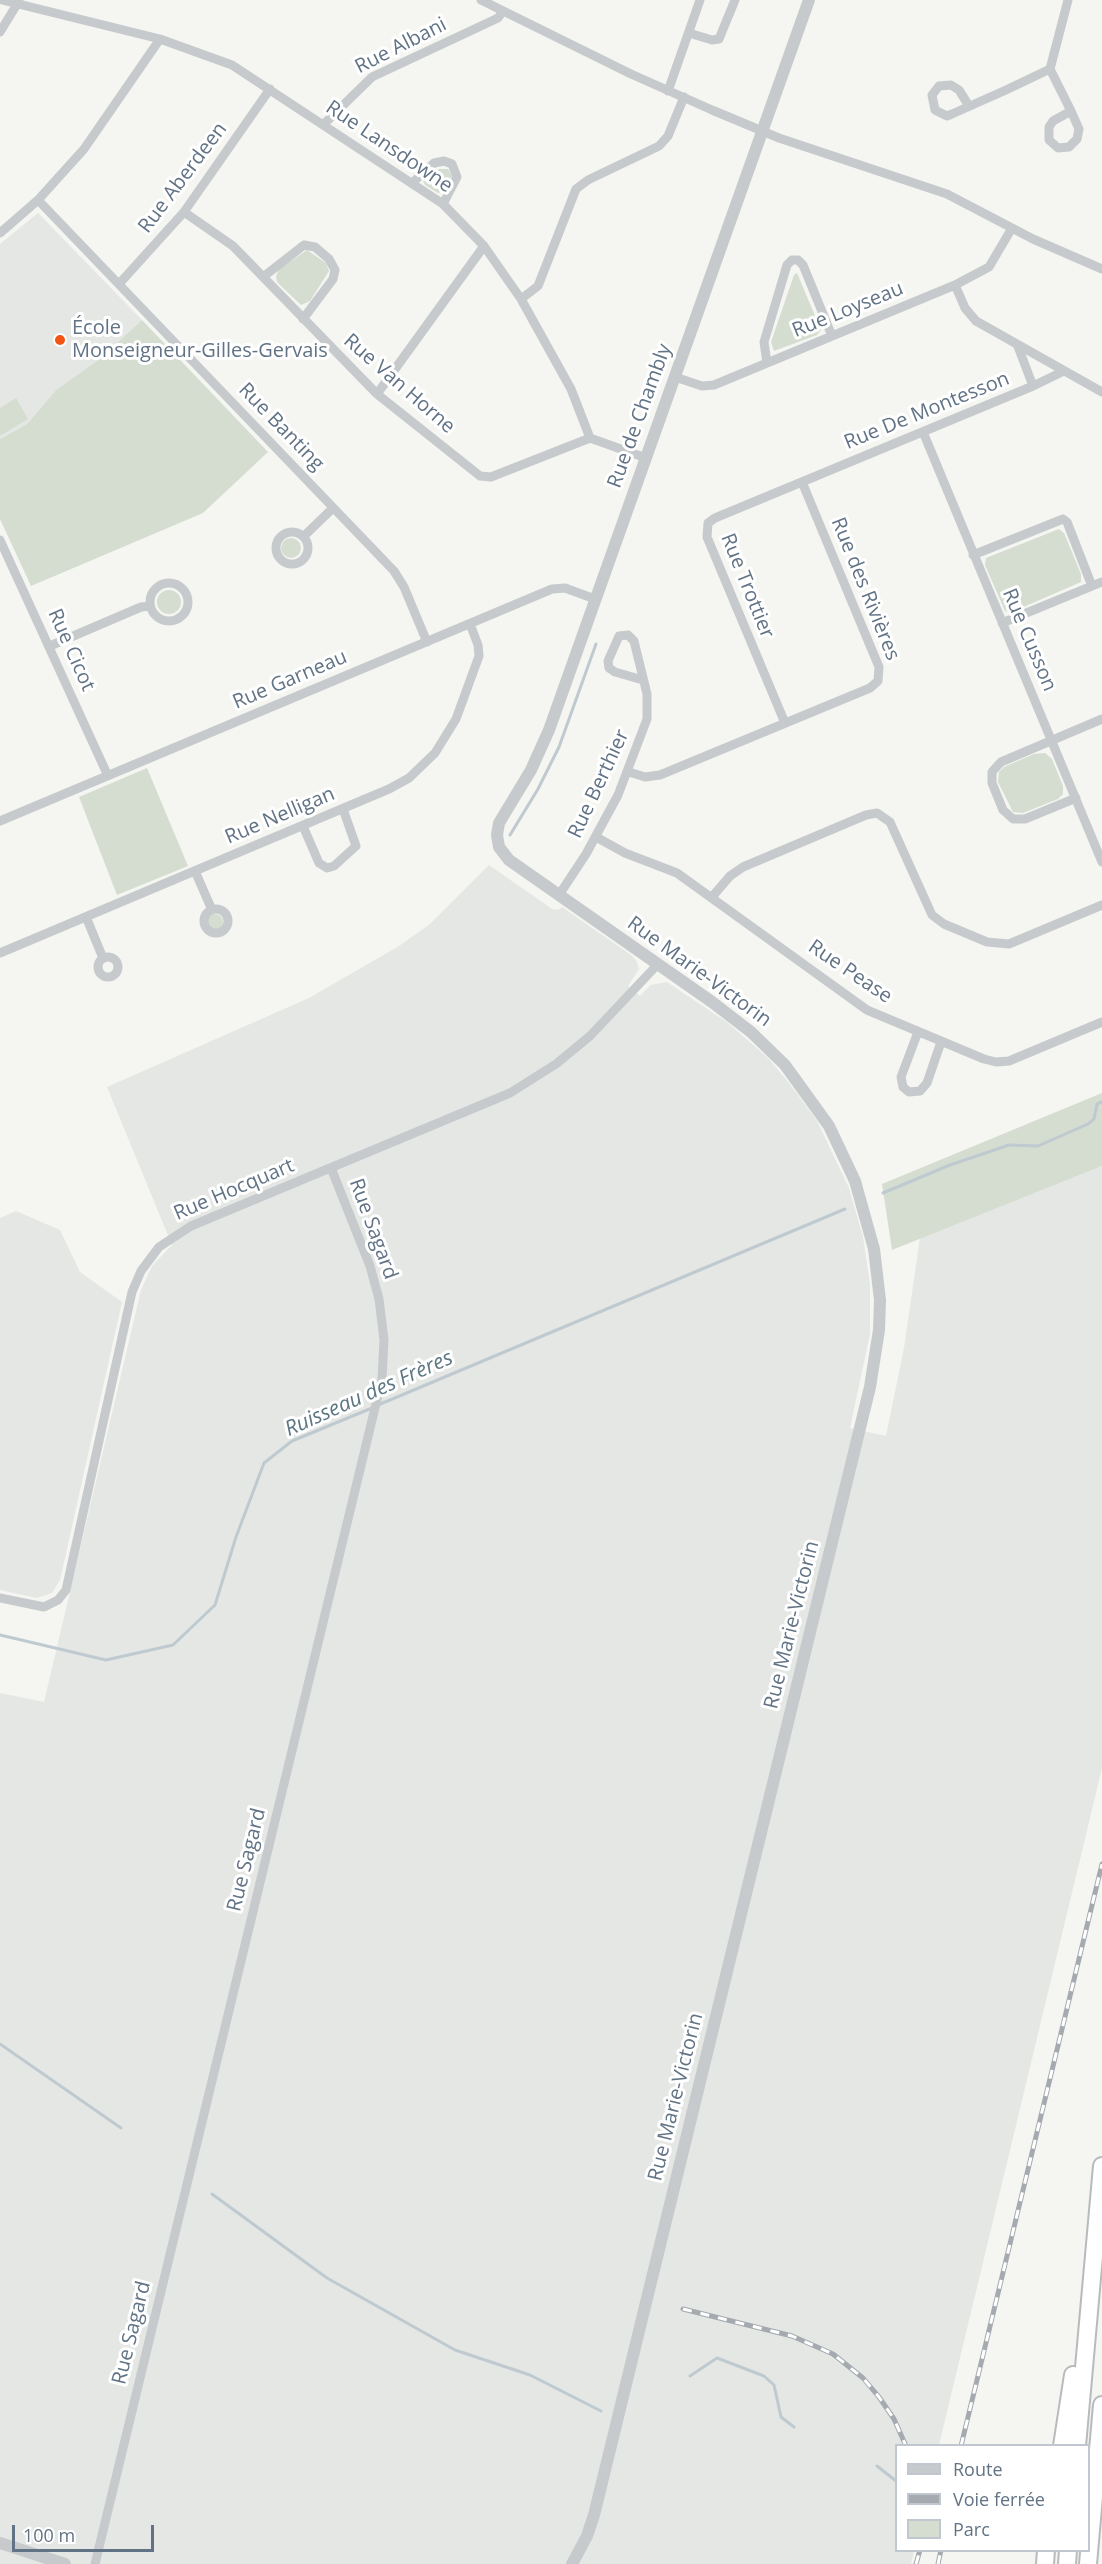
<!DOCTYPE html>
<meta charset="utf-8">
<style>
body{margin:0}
#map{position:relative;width:1102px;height:2564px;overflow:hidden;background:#f5f5f1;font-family:"Open Sans",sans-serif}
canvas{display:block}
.legend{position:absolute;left:895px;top:2444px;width:195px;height:108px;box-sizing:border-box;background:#fff;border:2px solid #c0c7ce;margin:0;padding:8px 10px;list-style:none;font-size:18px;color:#617385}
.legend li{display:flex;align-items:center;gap:12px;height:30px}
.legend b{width:30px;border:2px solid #c0c7ce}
.scale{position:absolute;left:12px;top:2525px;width:142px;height:27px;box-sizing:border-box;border:3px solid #617385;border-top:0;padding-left:8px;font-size:18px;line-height:21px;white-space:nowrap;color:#617385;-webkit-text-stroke:4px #fff;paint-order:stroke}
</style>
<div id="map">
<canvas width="1102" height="2564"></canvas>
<ul class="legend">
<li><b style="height:8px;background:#c7cacd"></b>Route</li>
<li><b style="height:8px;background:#a4aab0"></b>Voie ferrée</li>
<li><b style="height:16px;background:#d5ddd1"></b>Parc</li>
</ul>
<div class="scale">100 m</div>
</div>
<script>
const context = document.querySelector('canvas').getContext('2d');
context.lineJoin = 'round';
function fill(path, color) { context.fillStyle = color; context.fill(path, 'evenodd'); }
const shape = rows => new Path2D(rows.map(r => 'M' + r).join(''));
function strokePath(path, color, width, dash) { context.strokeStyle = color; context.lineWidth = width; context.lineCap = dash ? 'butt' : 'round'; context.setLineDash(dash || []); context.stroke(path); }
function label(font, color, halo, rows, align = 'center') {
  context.font = font + ' "Open Sans",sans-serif'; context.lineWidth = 6; context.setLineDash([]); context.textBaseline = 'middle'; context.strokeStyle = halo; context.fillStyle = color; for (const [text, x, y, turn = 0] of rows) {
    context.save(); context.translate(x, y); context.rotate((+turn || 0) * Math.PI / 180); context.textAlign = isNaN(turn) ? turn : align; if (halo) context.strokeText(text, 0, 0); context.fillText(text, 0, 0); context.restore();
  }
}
fill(shape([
 [38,213,142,320,98,360,56,390,27,424,0,439,0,244],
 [489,865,552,909,558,910,562,907,631,955,637,962,639,969,628,986,640,996,651,985,667,982,728,1023,768,1058,789,1083,817,1121,849,1188,863,1237,870,1284,870,1334,850,1428,886,1436,904,1348,920,1238,1102,1166,1102,1768,939,2445,896,2446,896,2550,914,2551,911,2564,0,2564,0,1693,44,1702,141,1290,152,1266,172,1245,107,1087,309,998,399,946,430,924],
 [16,1211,60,1230,80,1272,122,1302,60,1580,52,1593,37,1598,0,1590,0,1218]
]), '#e5e7e4');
fill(shape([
 [439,169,448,169,452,176,444,191,438,193,425,185,423,181],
 [307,250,326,263,329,271,310,301,301,305,277,282,276,276,279,269],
 [797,273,821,330,817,335,774,351,771,342,794,275],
 [142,320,268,452,203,513,31,586,0,519,0,439,27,424,56,390,98,360],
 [16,398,28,419,0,436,0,408],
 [1059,529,1064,533,1081,574,1081,582,1012,612,1005,611,985,565,986,558],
 '281 548a10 10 0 1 1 20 0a10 10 0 1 1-20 0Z',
 '157 602a12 12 0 1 1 24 0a12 12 0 1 1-24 0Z',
 [1045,753,1052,759,1063,786,1063,794,1058,799,1023,813,1013,812,998,782,999,772,1004,767,1034,754],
 [147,768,188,866,117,895,79,797],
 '207 922a8 8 0 1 1 16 0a8 8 0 1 1-16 0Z',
 [1102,1093,1102,1166,892,1250,882,1184]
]), '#d5ddd1');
strokePath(shape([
 [510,835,538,789,559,747,596,644],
 [883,1193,950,1165,1009,1145,1038,1146,1088,1124,1094,1119,1097,1104,1102,1102],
 [378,1405,845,1209],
 [0,1635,106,1660,173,1645,215,1605,236,1537,264,1463,292,1441,372,1408],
 [0,2044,121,2128],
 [212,2194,327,2278,455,2350,530,2375,601,2411],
 [690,2376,717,2358,764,2376,774,2385,781,2417,794,2427],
 [877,2466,896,2481]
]), '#bfcad0', 3);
const motorway = shape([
 [1062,2446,1073,2375],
 [1077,2446,1102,2166],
 [1045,2564,1046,2550],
 [1067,2564,1068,2550],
 [1088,2564,1102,2405]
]);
strokePath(motorway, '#b8bbbe', 20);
strokePath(shape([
 [2,0,160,39,232,65,443,204,484,246,521,299,571,389,590,438,646,458],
 [481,0,631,74,712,110,779,138,947,194,1033,239,1102,269],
 [1068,0,1050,69,1071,111],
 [0,32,19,1],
 [689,33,712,40,719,39,735,0],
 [668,91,700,0],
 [969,106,959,90,951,85,939,86,932,95,935,110,947,116,952,114,1006,90,1050,69],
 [1071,111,1079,129,1077,139,1069,147,1058,148,1049,140,1049,127,1053,121,1071,111],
 [324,124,372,77,498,18,503,11],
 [412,183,434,163,444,161,452,164,457,177,443,204],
 [38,200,394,571,404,587,427,642],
 [184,212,233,246,377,394,480,476,491,477,590,438],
 [0,233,38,200,84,149,160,39],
 [263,277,304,245,315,247,329,259,335,270,333,279,303,319],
 [119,284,184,212,270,89],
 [955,285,965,308,976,321,1102,392],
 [521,299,538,286,576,189,588,180,659,146,668,136,684,97],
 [1017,344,1033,386],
 [767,363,764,342,787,265,792,260,798,260,803,265,832,336],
 [675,377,702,386,714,385,955,285,989,267,1012,228],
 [377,394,484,246],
 [923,432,1102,862],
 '276 548a16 16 0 1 1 32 0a16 16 0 1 1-32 0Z',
 [304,536,333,508],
 [0,540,108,776],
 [973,555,1063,519,1067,522,1092,586],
 '150 602a19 19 0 1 1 38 0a19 19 0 1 1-38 0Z',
 [1002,623,1102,582],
 [50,646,141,607,150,606],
 [785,723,707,537,708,523,715,518,1033,386,1064,371],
 [629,772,645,777,660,775,870,688,878,681,879,667,802,482],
 [1076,798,1025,819,1013,819,1003,810,992,783,992,772,1001,762,1102,719],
 [0,821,552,589,565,588,595,599],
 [303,826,319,863,327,868,334,866,356,846,343,809],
 [596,837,625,853,677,873,867,1010,984,1059,996,1062,1009,1061,1102,1022],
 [195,871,212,910],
 [559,895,586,854,618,795,647,719,647,694,634,641,628,635,619,636,608,661,609,668,615,672,643,680],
 [712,897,730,876,743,867,866,815,877,813,890,822,932,915,944,924,987,942,1009,944,1102,905],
 '204 921a12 12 0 1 1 24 0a12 12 0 1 1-24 0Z',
 [86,917,103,958],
 [0,953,389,789,409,778,435,753,456,719,479,656,478,645,470,624],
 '98 967a10 10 0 1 1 20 0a10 10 0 1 1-20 0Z',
 [918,1032,901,1077,903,1087,909,1092,920,1091,927,1083,941,1042],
 [0,1598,44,1607,58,1600,66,1590,132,1292,141,1271,159,1247,191,1226,510,1093,556,1064,590,1036,658,964],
 [95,2564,382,1379,384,1340,379,1299,370,1266,331,1168]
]), '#c7cacd', 9);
strokePath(shape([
 [0,2543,65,2564],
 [572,2564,587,2536,594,2515,870,1387,879,1330,880,1300,874,1249,855,1181,829,1126,785,1065,751,1032,712,1002,509,860,499,847,497,835,499,823,531,770,549,730,809,0]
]), '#c7cacd', 12);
strokePath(motorway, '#fff', 16);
const rail = shape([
 [683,2309,792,2336,833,2354,863,2378,879,2397,894,2419,906,2446],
 [961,2446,1102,1864],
 [916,2564,920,2550],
 [938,2564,941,2550]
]);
strokePath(rail, '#a4aab0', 5);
strokePath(rail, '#fff', 3, [9]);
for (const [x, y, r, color] of [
 [60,340,6,"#f45412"]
]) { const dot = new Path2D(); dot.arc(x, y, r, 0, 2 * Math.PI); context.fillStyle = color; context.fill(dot); strokePath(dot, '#fff', 2); }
label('20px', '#617385', '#fff', [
 ["Rue Albani",401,46,-27],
 ["Rue Lansdowne",389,147,34],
 ["Rue Aberdeen",183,178,-53],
 ["Rue Loyseau",848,310,-22],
 ["Rue Van Horne",399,384,41],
 ["Rue De Montesson",927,411,-22],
 ["Rue de Chambly",640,416,-70],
 ["Rue Banting",281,427,46],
 ["Rue Trottier",747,586,68],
 ["Rue des Rivières",865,589,68],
 ["Rue Cusson",1029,640,67],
 ["Rue Cicot",71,650,66],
 ["Rue Garneau",290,680,-23],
 ["Rue Berthier",599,784,-65],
 ["Rue Nelligan",280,816,-23],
 ["Rue Marie-Victorin",699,972,36],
 ["Rue Pease",850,972,34],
 ["Rue Hocquart",234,1190,-23],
 ["Rue Sagard",373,1229,70],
 ["Rue Marie-Victorin",792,1625,-76],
 ["Rue Sagard",247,1860,-76],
 ["Rue Marie-Victorin",676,2097,-76],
 ["Rue Sagard",132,2333,-76]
]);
label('20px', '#617385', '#fff', [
 ["École",72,328],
 ["Monseigneur-Gilles-Gervais",72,351]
], 'left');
label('italic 21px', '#5c7682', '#fff', [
 ["Ruisseau des Frères",369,1394,-24]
]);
</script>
